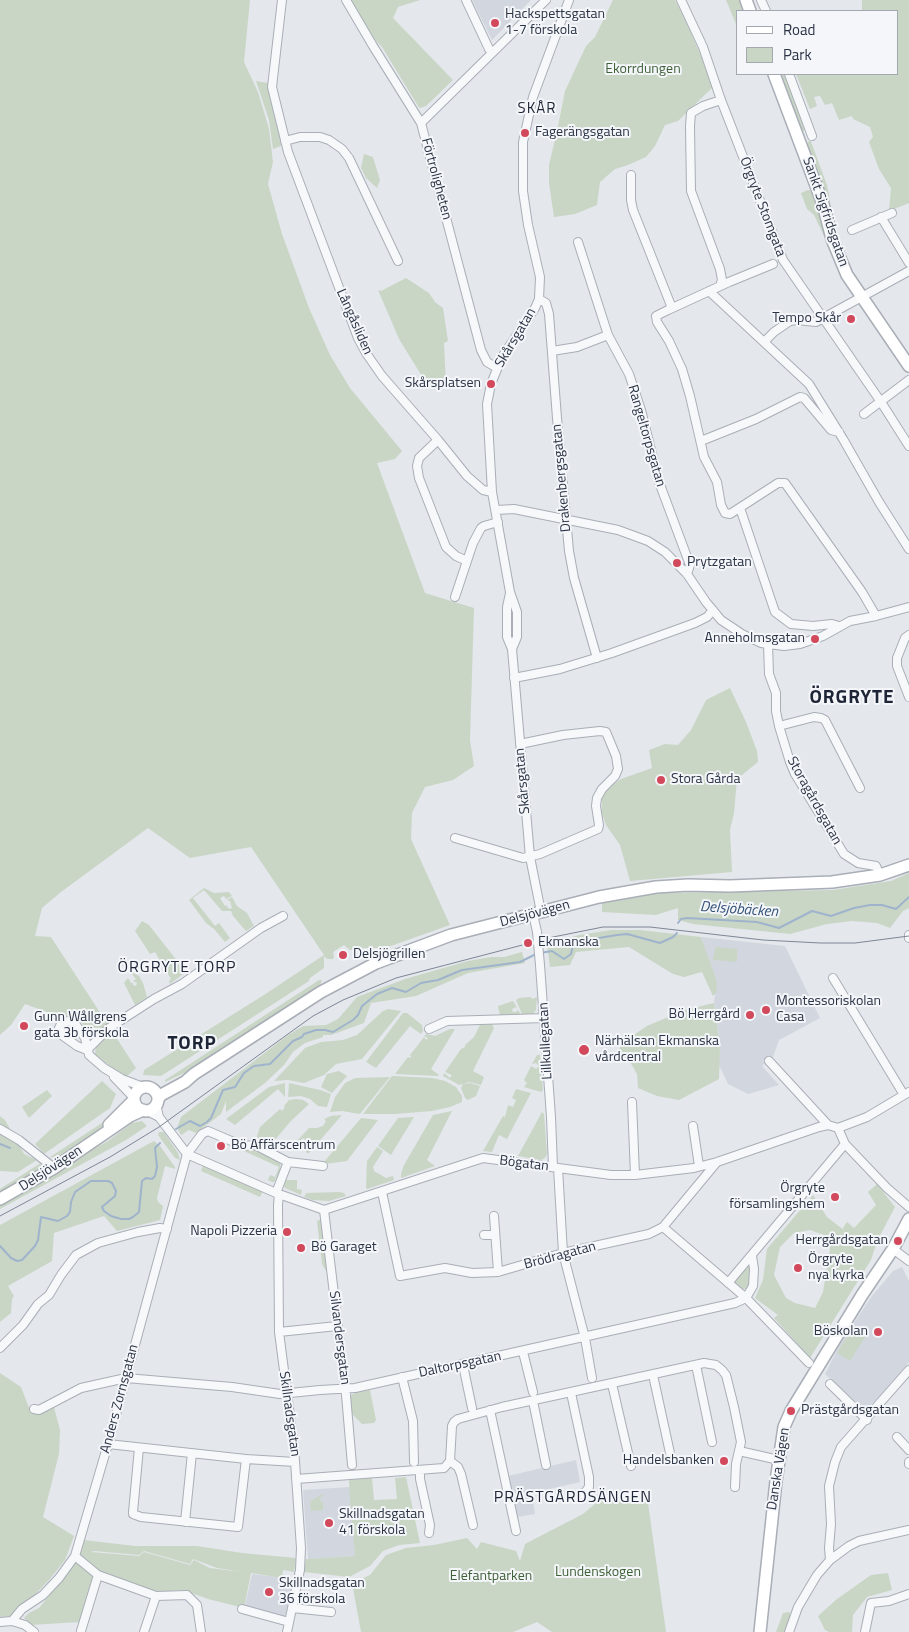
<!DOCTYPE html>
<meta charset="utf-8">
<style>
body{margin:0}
#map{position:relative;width:909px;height:1632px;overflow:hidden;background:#e4e7ec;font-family:"Titillium Web",sans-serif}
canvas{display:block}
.legend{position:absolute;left:736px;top:10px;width:162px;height:65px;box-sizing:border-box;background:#f4f6f9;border:1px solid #a4a8b1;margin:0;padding:6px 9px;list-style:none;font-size:15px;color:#2b3445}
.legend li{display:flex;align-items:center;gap:10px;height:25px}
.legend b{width:25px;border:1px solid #a4a8b1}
</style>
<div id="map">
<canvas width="909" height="1632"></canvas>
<ul class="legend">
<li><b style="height:6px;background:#fff"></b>Road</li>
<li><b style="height:14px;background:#c9d6c5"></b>Park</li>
</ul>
</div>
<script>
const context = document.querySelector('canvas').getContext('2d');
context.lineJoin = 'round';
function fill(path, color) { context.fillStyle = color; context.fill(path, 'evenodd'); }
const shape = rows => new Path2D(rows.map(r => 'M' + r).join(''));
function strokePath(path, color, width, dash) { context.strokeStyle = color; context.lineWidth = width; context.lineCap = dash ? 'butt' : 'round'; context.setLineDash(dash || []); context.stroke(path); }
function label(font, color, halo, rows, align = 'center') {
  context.font = font + ' "Titillium Web",sans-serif'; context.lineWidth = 4; context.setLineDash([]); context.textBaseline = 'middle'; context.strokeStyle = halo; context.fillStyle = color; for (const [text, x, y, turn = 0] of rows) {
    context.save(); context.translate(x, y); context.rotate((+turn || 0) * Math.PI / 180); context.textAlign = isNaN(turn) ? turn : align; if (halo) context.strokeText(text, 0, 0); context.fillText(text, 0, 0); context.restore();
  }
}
fill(shape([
 [472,0,531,0,492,40],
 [701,937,785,946,820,1018,779,1040,773,1057,762,1066,779,1085,748,1094,728,1084,719,1065,720,1046,714,1002,717,984],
 [902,1267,909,1281,909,1362,889,1388,865,1410,825,1374,840,1344,872,1296,893,1271],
 [576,1460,580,1482,532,1493,535,1514,517,1517,508,1476],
 [350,1487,355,1556,308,1559,303,1490],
 [252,1574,293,1579,285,1617,245,1606]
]), '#d2d6de');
fill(shape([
 [0,0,250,0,244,62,258,92,269,129,273,162,268,184,282,234,309,308,330,355,350,388,402,451,395,459,377,463,425,593,474,608,470,740,474,766,453,780,425,787,412,813,411,839,450,925,385,948,364,948,350,950,344,945,333,952,334,957,333,959,327,959,324,956,324,968,310,978,309,981,161,1076,143,1075,144,1070,264,995,324,955,251,847,190,858,148,828,61,892,42,908,35,936,51,937,136,1068,125,1078,95,1054,96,1046,81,1022,74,1017,55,1015,25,1004,11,1025,0,1035],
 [351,0,420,0,398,7,393,18,453,80,426,106,420,108,418,106,382,47,374,39],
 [613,0,675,0,685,19,714,86,678,121,665,125,655,146,646,157,628,165,615,169,600,182,597,205,575,214,554,217,549,183,549,165,557,131,565,91,586,46,595,37],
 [726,0,742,0,747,11,738,11,738,29],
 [862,0,909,0,909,203,889,211,891,188,879,169,869,142,873,137,870,127,853,119,852,116,839,120,832,103,825,105,820,96,814,97,817,106,810,109,796,74,898,74,898,11,862,11],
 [778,74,785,74,805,127,804,131,801,130],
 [256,81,268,83,278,120,281,146,273,149,269,120],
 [810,139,827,185,830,200,829,208,806,146],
 [364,154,373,157,380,180,377,188,366,178,361,168],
 [808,190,813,191,818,202,826,235,824,236,814,215,807,209,801,193],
 [406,278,429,293,435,302,443,308,448,341,444,343,446,384,433,386,420,373,399,339,378,290,381,291],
 [730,688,746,722,757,751,758,762,737,779,734,813,730,830,732,872,630,881,620,845,606,825,602,813,602,797,608,788,621,779,652,768,649,750,665,744,678,745,691,730,706,700],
 [909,873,909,908,903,911,890,928,877,923,852,921,827,924,790,934,693,924,678,920,678,908,656,915,602,912,602,903,660,893,833,890,891,881],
 [204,888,214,893,229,892,232,896,226,899,224,896,220,898,225,906,226,905,229,909,232,908,230,901,227,900,232,897,237,906,247,913,254,926,246,931,233,916,231,911,222,911,204,890,193,898,215,926,219,923,230,938,225,942,214,929,206,923,189,900],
 [142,921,149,925,178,962,183,974,170,984,169,981,171,979,155,952,150,954,135,931],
 [611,930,640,930,701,937,716,979,717,984,716,993,713,996,702,972,684,977,673,974,629,947,576,952,570,965,550,967,547,944,579,935],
 [716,947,737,949,737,961,736,962,714,960,713,958],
 [522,952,525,963,468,973,416,996,371,1003,364,1023,331,1035,323,1035,323,1037,305,1043,293,1052,284,1065,265,1083,226,1112,226,1101,221,1114,196,1133,189,1130,181,1135,177,1128,181,1117,288,1035,303,1026,326,1025,338,1019,357,997,405,979,468,961,491,957,504,957],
 [130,971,139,976,143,983,147,997,135,1005,124,983,128,978,131,983,133,983,133,985,136,986,137,983,133,981,136,979,132,974,129,974],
 [319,980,322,980,319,988,191,1070,165,1082,165,1080,173,1075],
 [531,997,532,999,537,997,536,1010,533,1014,522,1014,516,1000,519,998],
 [513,1001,518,1009,516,1007,512,1009,513,1012,516,1012,518,1010,521,1015,500,1016,498,1006],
 [714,1003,720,1046,719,1079,679,1100,657,1096,638,1088,637,1074,629,1060,611,1060,625,1041,647,1026,685,1010],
 [388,1009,401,1011,362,1059,336,1064,324,1075,304,1083,288,1080,274,1081,305,1048,321,1042,343,1040,357,1035,383,1011],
 [403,1013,407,1013,422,1025,423,1031,421,1034,410,1026,376,1068,366,1062],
 [492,1024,494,1028,473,1071,484,1077,481,1085,469,1082,463,1084,470,1083,480,1086,476,1096,468,1100,465,1098,461,1088,463,1084,459,1085,443,1076,444,1073,450,1078,452,1075,445,1072,461,1049,465,1047,465,1045,474,1037,480,1025],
 [450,1029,455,1029,431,1069,439,1075,438,1076,395,1074,408,1057,410,1058,411,1057,410,1055,424,1037,426,1040,428,1038,424,1036,426,1034,435,1036],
 [537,1055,540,1055,543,1090,541,1092,524,1087,527,1083,524,1080,531,1066,536,1069,539,1066,536,1063,532,1064],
 [339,1071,347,1076,332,1093,321,1087,327,1074],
 [392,1076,432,1078,445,1081,456,1087,462,1096,462,1102,450,1107,432,1111,395,1114,363,1114],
 [390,1077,360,1114,342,1111,330,1112,335,1097,345,1083,355,1078],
 [102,1081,116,1094,110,1108,44,1154,35,1144],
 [285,1083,285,1097,278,1089,235,1125,226,1119,269,1087],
 [289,1083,320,1090,331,1094,327,1107,318,1106,310,1099,301,1096,288,1097],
 [516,1089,531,1093,507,1139,499,1135,492,1152,483,1151,503,1116,505,1117,508,1105,513,1107,516,1100,512,1098],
 [47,1090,52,1096,29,1118,22,1107],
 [296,1099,303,1100,309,1104,290,1122,274,1141,269,1139,268,1143,265,1145,260,1143,257,1136,260,1127,280,1109,282,1111,285,1107,284,1106,289,1100],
 [452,1111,427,1160,435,1166,401,1178,401,1174,404,1165,433,1115],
 [542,1112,544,1114,547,1154,545,1158,541,1160,518,1156],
 [342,1115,309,1153,307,1153,304,1149,309,1142,303,1138,298,1143,297,1141,309,1128,317,1128,323,1126,326,1121,324,1119,331,1116],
 [0,1116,5,1120,24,1154,37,1160,18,1172,0,1171],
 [414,1117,391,1155,378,1146,398,1118],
 [361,1118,378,1120,347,1161,325,1164,324,1162],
 [105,1121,107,1122,96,1132,61,1157,55,1158,50,1157],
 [142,1121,147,1126,126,1140,0,1209,0,1204,28,1189,81,1156,108,1141,132,1123],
 [159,1132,164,1132,178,1153,180,1160,175,1158,158,1135],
 [154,1141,160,1146,175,1167,175,1169,165,1166,157,1198,158,1202,163,1206,160,1220,117,1231,104,1216,54,1233,52,1261,8,1286,14,1296,12,1299,11,1313,0,1322,0,1225],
 [251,1147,280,1163,281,1169,274,1182,272,1182,268,1180,270,1175,275,1177,279,1167,244,1151,245,1148],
 [377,1147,383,1151,373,1167,374,1171,386,1178,393,1176,394,1180,367,1189,366,1188,367,1161],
 [44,1161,46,1165,45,1167,0,1194,0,1189],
 [203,1165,263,1191,260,1197,201,1171],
 [286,1180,297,1180,297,1189,302,1190,301,1195,285,1188,284,1185],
 [877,1184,895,1207,877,1241,871,1260,810,1358,774,1318,778,1315,755,1298,763,1280,767,1249,813,1195,827,1217,844,1230,843,1228,847,1222,854,1228,876,1205,868,1192],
 [810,1230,827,1236,830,1250,823,1292,815,1308,795,1303,786,1298,774,1275,780,1247,794,1233],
 [339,1192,344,1193,346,1196,329,1201,312,1200,304,1197,306,1193],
 [322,1219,329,1276,322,1264,317,1221],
 [749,1263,751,1264,750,1281,749,1286,746,1289,739,1289,732,1284,733,1281],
 [854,1325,867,1334,850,1361,837,1353],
 [0,1373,21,1387,31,1413,37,1414,54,1407,60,1430,59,1454,43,1517,74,1536,65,1560,49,1580,22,1608,12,1616,0,1617],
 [370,1390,376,1420,374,1423,362,1424,351,1413,350,1396,356,1392],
 [406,1477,420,1543,399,1545,383,1551,370,1566,349,1577,304,1572,306,1559,355,1556,350,1500,349,1479,372,1478,374,1500,397,1499,395,1478],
 [322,1494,323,1495,319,1499,323,1503,323,1510,311,1511,310,1502],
 [604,1496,648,1503,666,1632,552,1632,537,1622,513,1632,361,1632,352,1583,370,1575,386,1555,406,1548,434,1545,467,1538,477,1549,481,1542,516,1551,520,1561,525,1544,583,1514],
 [84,1540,135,1546,197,1546,242,1553,296,1558,294,1572,283,1570,282,1578,251,1573,244,1608,208,1599,183,1590,176,1590,157,1595,104,1576,100,1584,92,1584,80,1622,31,1625,24,1618,29,1613,39,1608,57,1586,76,1555,80,1554],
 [94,1551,139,1555,144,1551,190,1564,193,1559,217,1568,241,1572,210,1568,194,1560,190,1565,144,1552,139,1556,91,1552],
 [888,1573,892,1590,867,1597,853,1615,852,1632,829,1632,825,1630,818,1616,837,1599,871,1575],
 [789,1612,793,1618,791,1632,776,1632,783,1613]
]), '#c9d6c5');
strokePath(shape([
 [678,923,681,919,687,918,757,922,779,928,812,911,831,916,854,908,870,905,882,905,896,909,909,897],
 [540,953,552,951,564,959,571,954,573,945,581,941,617,935,627,934,660,943,673,937,677,933],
 [176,1129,190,1121,200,1126,207,1122,211,1118,223,1090,235,1087,244,1073,254,1066,270,1064,293,1041,302,1037,304,1034,316,1030,325,1030,333,1032,353,1020,358,1015,362,1006,377,994,392,988,406,992,421,983,438,980,462,970,520,962,536,954],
 [0,1144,10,1148],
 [0,1246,11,1258,17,1261,22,1260,35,1246,38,1240,41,1217,58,1221,67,1216,70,1212,71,1202,75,1192,91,1181,108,1181,112,1183,116,1191,115,1196,102,1207,104,1211,111,1216,121,1219,129,1219,133,1217,139,1212,142,1181,146,1178,152,1179,155,1176,157,1167,155,1148,160,1143]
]), '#9fb4cc', 2);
const street = shape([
 [282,0,272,87,288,152,358,338,366,353,382,376,438,440,467,476,483,490,492,492],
 [346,0,373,46,421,123,481,350,487,362,497,368],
 [466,0,489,49,493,52],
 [681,0,703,47,721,100,783,260,881,402,909,446],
 [761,0,766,11],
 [789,74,812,136],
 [421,123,546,0],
 [285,141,300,137,320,137,329,140,342,149,349,158,398,261],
 [631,175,631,200,633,210,672,308],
 [881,217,909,263],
 [852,230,892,213],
 [578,242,608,335,629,374,641,410,659,482,690,565,687,574],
 [773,264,729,282,668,310,656,316,657,322,669,341,682,369,690,396,704,457,717,482,721,505,725,513,730,514,778,483,785,483,862,592,876,616],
 [720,286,722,280,720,269,691,191,690,126,691,113,703,106,721,100],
 [709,291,809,384,843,439,879,502,909,549],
 [539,299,546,303,549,314,557,418,569,551,574,578,597,658],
 [764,342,774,332,790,321,797,320,816,322,909,271],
 [552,351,577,347,608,335],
 [864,414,909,380],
 [438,440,419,458,417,466,419,478,446,547,456,556,467,561],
 [701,441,756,419,800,397,804,398,831,430,839,432],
 [740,508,775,612,791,624,813,626,832,624,839,626],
 [496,510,514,509,618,530,648,541,665,552,687,574,706,602,721,620,742,634,761,643,784,646,800,644,823,636,850,621,876,616,909,607],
 [510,593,507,607,507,637,512,649,530,857,541,912],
 [455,597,473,543,481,528,484,526,498,522],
 [909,635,905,638,897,658,897,666,909,697],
 [768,644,769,674,776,693,776,711,779,726,790,762,795,774,844,854,858,863,876,866,880,875],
 [512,649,517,637,517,612,510,592,492,492,487,404,491,384,502,357,535,308,539,299,540,277,528,225,523,191,523,142,533,97,569,0],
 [514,678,560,669,612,653,695,623,707,617,713,610],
 [779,726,814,717,821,718,825,720,860,788],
 [455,838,523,858,540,854,598,829,599,825,596,806,597,798,602,789,615,776,618,769,616,756,606,732,600,731,563,735,520,744],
 [533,914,537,932],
 [909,935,909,938],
 [540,965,551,1117,553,1167],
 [833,978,904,1095],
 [429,1029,447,1021,545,1018],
 [87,1050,109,1028,154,999,182,984,261,928,283,916],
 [87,1050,77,1046,63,1036,59,1028,62,1022,70,1021,76,1025,85,1038,89,1055,104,1068,122,1079,143,1087],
 [769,1061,828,1125],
 [114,1077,134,1098],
 [632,1102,635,1175],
 [156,1104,159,1117],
 [147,1111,159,1117,187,1154,276,1193,324,1210,483,1158,611,1175,635,1175,694,1168,717,1162,819,1127,828,1125,838,1128,867,1117,909,1092],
 [693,1126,699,1166],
 [838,1128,845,1144,887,1188,909,1207],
 [0,1129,19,1140,54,1168],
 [558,1168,563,1253,585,1338,592,1378],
 [382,1192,400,1276,445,1268,472,1273,498,1272,563,1253,649,1234,663,1227,717,1162],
 [276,1193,288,1162],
 [279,1194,278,1205,279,1332,294,1447,301,1548,300,1570,287,1632],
 [324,1210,346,1395,352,1465],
 [494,1216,498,1272],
 [663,1227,746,1298,809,1363],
 [484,1235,495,1235],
 [893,1249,909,1261],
 [728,1283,845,1144],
 [279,1332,337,1326],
 [0,1348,23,1325,38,1304,49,1295,61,1275,76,1255,98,1243,138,1232,160,1228,167,1229],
 [523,1352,533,1392],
 [463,1365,472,1408],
 [696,1365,712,1442],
 [653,1375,670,1453],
 [402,1377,413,1421,414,1462],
 [612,1384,631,1466],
 [830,1384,867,1420],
 [571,1393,589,1477,589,1487,583,1495],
 [533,1401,546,1465],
 [34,1409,39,1410,81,1388,126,1378,232,1387,280,1394,320,1390,355,1388,735,1303,746,1298,753,1286,754,1269,752,1256],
 [490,1410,516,1531],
 [897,1437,909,1450],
 [108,1444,246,1459,295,1462],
 [139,1448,133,1512,133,1514,141,1517,238,1527,246,1459],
 [739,1451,779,1460],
 [450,1461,458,1467,461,1474,473,1525],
 [909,1462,909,1464],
 [420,1470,420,1479,430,1525,429,1533],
 [296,1479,444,1468,450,1461,452,1426,454,1422,458,1419,502,1407,704,1363,716,1365,722,1370,726,1375,734,1407,741,1442,736,1464,735,1487],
 [185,1522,192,1453],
 [75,1556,98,1575,156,1596,187,1595,197,1605,201,1632],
 [830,1560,849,1546,859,1541,909,1530],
 [292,1608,331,1612],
 [242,1609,289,1622],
 [12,1621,22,1609,43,1595,59,1578,75,1556,108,1444,187,1154,202,1134,208,1131,243,1146,255,1145,288,1162,323,1166],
 [0,1622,12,1621,25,1625,34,1632],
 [81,1631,98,1575],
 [144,1632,156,1596],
 [789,1632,798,1607,817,1575,830,1560,829,1548,831,1524,829,1486,835,1462,841,1447,909,1370],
 [865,1632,871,1603,889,1601,909,1594]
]);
const secondary = shape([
 [746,0,750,11],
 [774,74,823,204,832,239,847,275,909,366],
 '134 1099a12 12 0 1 1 24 0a12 12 0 1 1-24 0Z',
 [158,1099,161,1095,185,1082,194,1074,321,992,376,963,451,935,599,897,656,887,688,885,730,886,832,882,880,875,909,865],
 [109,1125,134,1100],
 [0,1199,54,1168,130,1116,143,1110],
 [760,1632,776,1481,784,1427,791,1411,862,1295,893,1249,909,1219]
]);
strokePath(street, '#a9aeb7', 10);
strokePath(secondary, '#a9aeb7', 14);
strokePath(street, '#f7f8fa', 8);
strokePath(secondary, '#fff', 11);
strokePath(shape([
 [0,1216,110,1157,159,1127,313,1016,343,1000,396,978,553,937,603,927,650,927,763,940,820,943,855,943,909,936]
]), '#7d8696', 1);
const streetBridge = shape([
 [537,932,540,965]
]);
strokePath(streetBridge, '#a9aeb7', 10, []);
strokePath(streetBridge, '#f7f8fa', 8);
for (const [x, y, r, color] of [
 [495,23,5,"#d1495b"],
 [525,133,5,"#d1495b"],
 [851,319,5,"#d1495b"],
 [491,384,5,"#d1495b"],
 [677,563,5,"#d1495b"],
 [815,639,5,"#d1495b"],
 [661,780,5,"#d1495b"],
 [528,943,5,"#d1495b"],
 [343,955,5,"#d1495b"],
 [766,1010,5,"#d1495b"],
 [750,1015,5,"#d1495b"],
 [24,1026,5,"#d1495b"],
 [584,1050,6,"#d1495b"],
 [221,1146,5,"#d1495b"],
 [835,1197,5,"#d1495b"],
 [287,1232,5,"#d1495b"],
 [898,1241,5,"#d1495b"],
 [301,1248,5,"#d1495b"],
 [798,1268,5,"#d1495b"],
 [878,1332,5,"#d1495b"],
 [791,1411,5,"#d1495b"],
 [724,1461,5,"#d1495b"],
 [329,1523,5,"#d1495b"],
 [269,1592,5,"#d1495b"]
]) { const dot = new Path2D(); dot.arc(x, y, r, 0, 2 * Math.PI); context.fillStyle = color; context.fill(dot); strokePath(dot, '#f4f6f9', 2); }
label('14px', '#2b3445', '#f4f6f9', [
 ["Hackspettsgatan",505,15],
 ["1-7 förskola",505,31],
 ["Fagerängsgatan",535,133],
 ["Tempo Skår",841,319,"right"],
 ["Skårsplatsen",481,384,"right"],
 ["Prytzgatan",687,563],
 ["Anneholmsgatan",805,639,"right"],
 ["Stora Gårda",671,780],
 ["Ekmanska",538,943],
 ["Delsjögrillen",353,955],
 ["Montessoriskolan",776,1002],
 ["Casa",776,1018],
 ["Bö Herrgård",740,1015,"right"],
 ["Gunn Wållgrens",34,1018],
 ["gata 3b förskola",34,1034],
 ["Närhälsan Ekmanska",595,1042],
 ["vårdcentral",595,1058],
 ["Bö Affärscentrum",231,1146],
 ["Örgryte",825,1189,"right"],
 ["församlingshem",825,1205,"right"],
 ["Napoli Pizzeria",277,1232,"right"],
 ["Herrgårdsgatan",888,1241,"right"],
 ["Bö Garaget",311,1248],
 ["Örgryte",808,1260],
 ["nya kyrka",808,1276],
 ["Böskolan",868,1332,"right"],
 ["Prästgårdsgatan",801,1411],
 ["Handelsbanken",714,1461,"right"],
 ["Skillnadsgatan",339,1515],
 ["41 förskola",339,1531],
 ["Skillnadsgatan",279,1584],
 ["36 förskola",279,1600]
], 'left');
label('14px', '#3f6138', '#f4f6f9', [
 ["Ekorrdungen",643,70],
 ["Lundenskogen",598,1573],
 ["Elefantparken",491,1577]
]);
label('14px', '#2b3445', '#f4f6f9', [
 ["Förtroligheten",436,179,75],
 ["Örgryte Stomgata",762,207,69],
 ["Sankt Sigfridsgatan",825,212,71],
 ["Långåsliden",354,322,66],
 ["Skårsgatan",516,338,-59],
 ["Rangeltorpsgatan",646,436,74],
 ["Drakenbergsgatan",562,478,-95],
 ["Skårsgatan",523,781,-95],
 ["Storagårdsgatan",814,801,61],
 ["Delsjövägen",535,914,-15],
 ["Lillkullegatan",546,1041,-93],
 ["Bögatan",524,1164,7],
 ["Delsjövägen",51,1169,-33],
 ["Brödragatan",560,1256,-15],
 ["Silvandersgatan",339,1338,83],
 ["Daltorpsgatan",460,1365,-12],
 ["Anders Zornsgatan",120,1399,-75],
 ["Skillnadsgatan",289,1414,82],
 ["Danska Vägen",779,1469,-81]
]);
context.letterSpacing = '1px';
label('15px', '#1d2536', '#f4f6f9', [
 ["SKÅR",537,109]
]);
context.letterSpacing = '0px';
label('italic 15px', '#34527a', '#f4f6f9', [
 ["Delsjöbäcken",739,910,4]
]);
context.letterSpacing = '1px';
label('16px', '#1d2536', '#f4f6f9', [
 ["ÖRGRYTE TORP",177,968],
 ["PRÄSTGÅRDSÄNGEN",573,1498]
]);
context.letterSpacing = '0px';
context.letterSpacing = '1px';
label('bold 19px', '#1d2536', '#f4f6f9', [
 ["ÖRGRYTE",852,698],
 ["TORP",192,1044]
]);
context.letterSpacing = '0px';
</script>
